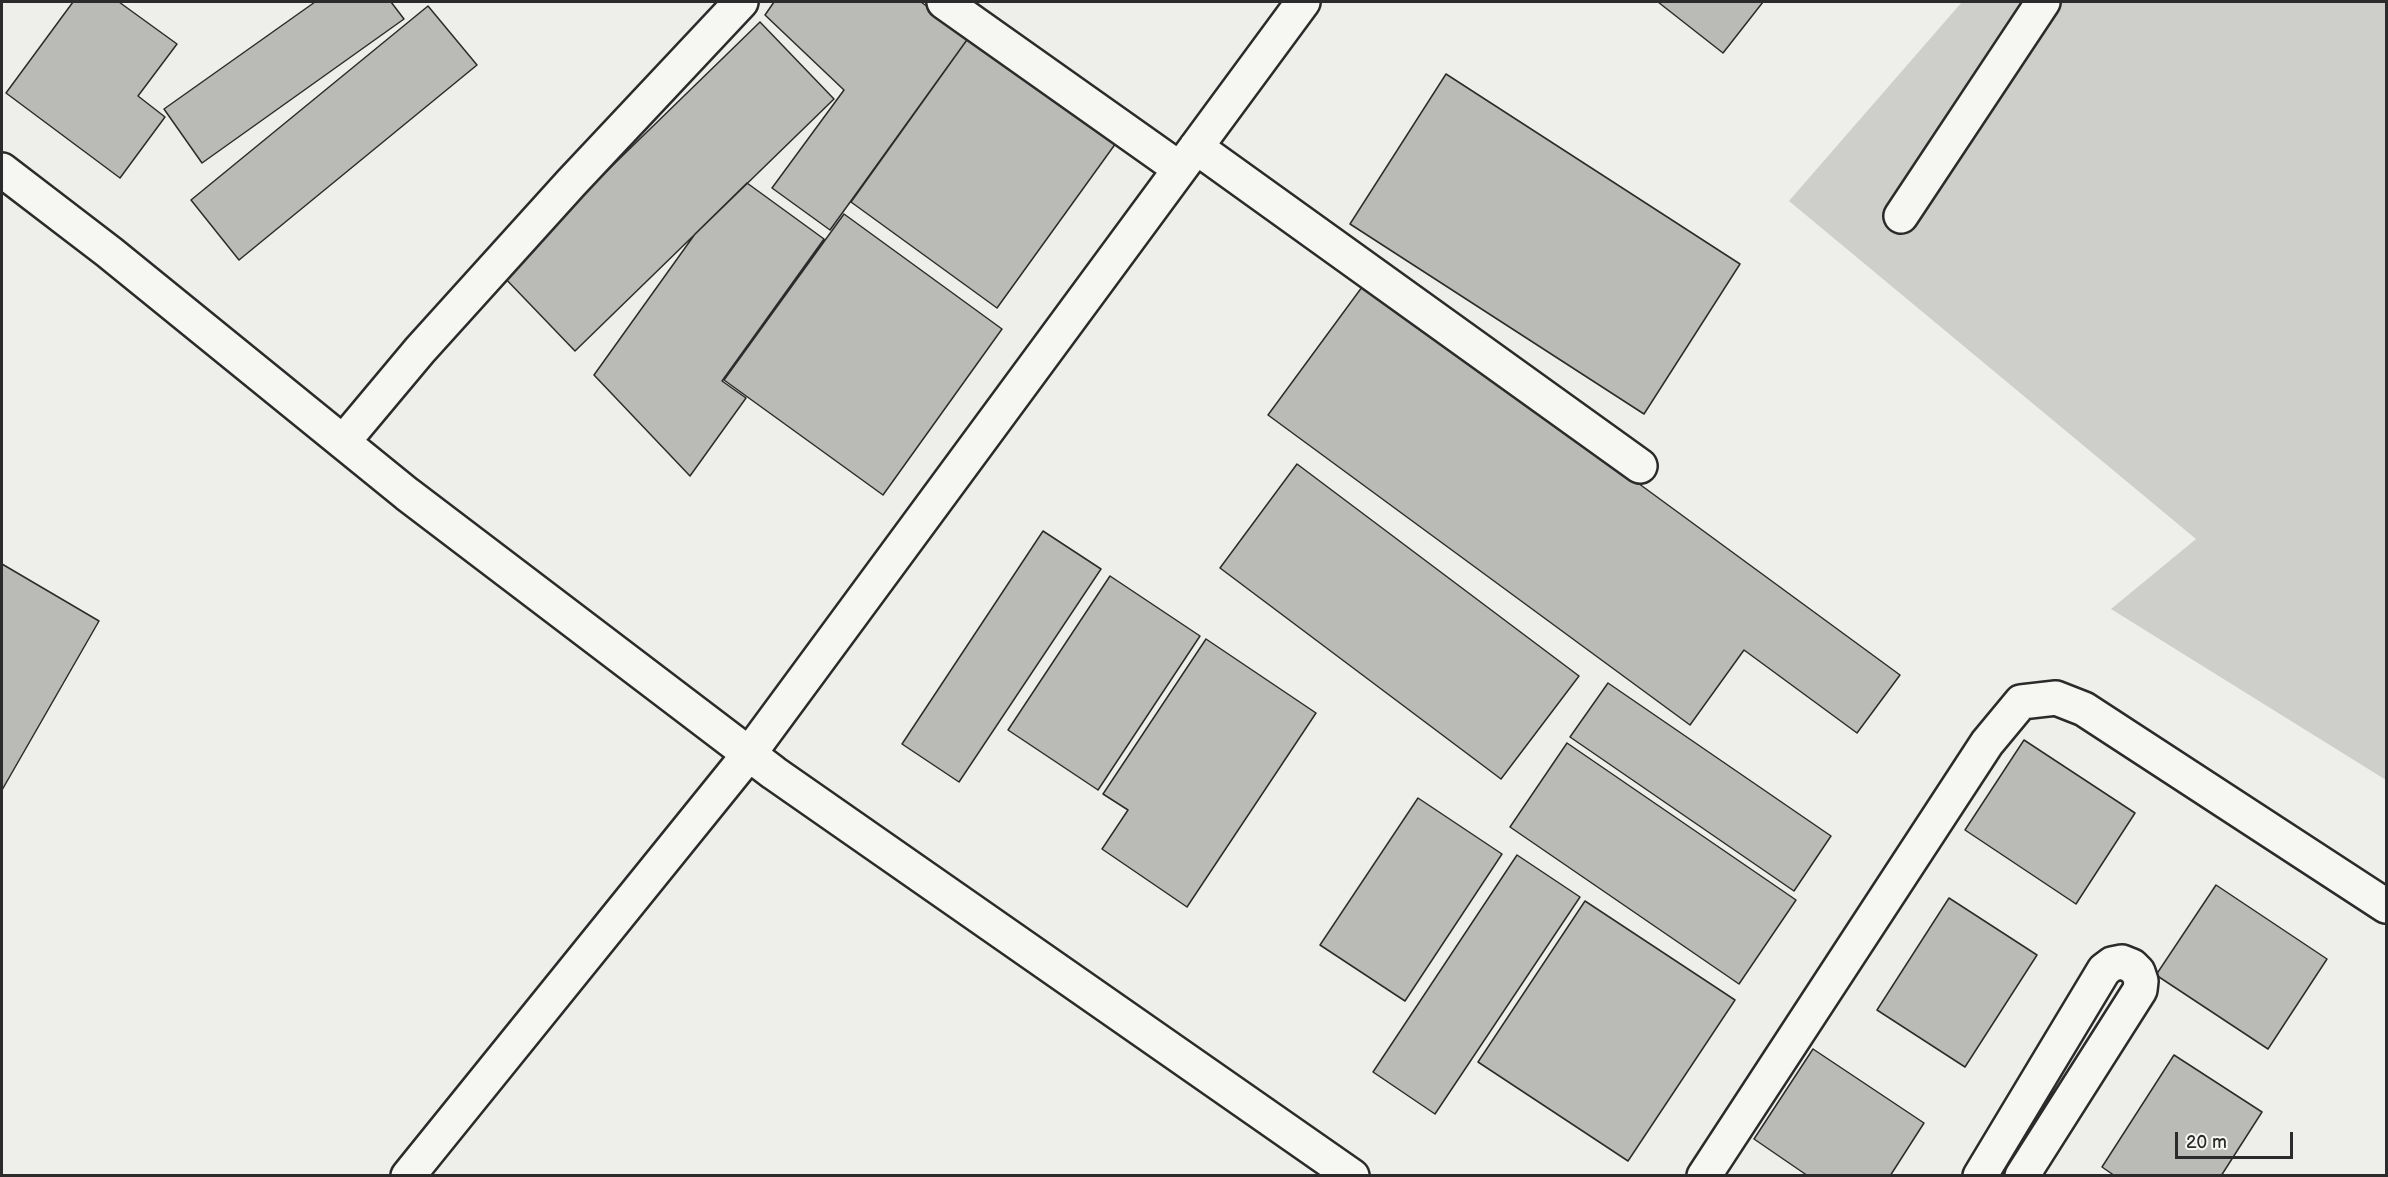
<!DOCTYPE html>
<style>
body{margin:0}
#map{position:relative;width:2388px;height:1177px;overflow:hidden;background:#eeeeea;font-family:"Balsamiq Sans",sans-serif}
canvas{display:block}
.frame{position:absolute;inset:0;border:3px solid #2b2b2b;pointer-events:none}
.scale{position:absolute;left:2175px;top:1132px;width:118px;height:27px;box-sizing:border-box;border:3px solid #2b2b2b;border-top:0;padding-left:8px;font-size:18px;line-height:21px;white-space:nowrap;color:#2b2b2b;-webkit-text-stroke:4px #f6f6f2;paint-order:stroke}
</style>
<div id="map">
<canvas width="2388" height="1177"></canvas>
<div class="frame"></div>
<div class="scale">20 m</div>
</div>
<script>
const context = document.querySelector('canvas').getContext('2d');
context.lineJoin = 'round';
function fill(path, color) { context.fillStyle = color; context.fill(path, 'evenodd'); }
const shape = rows => new Path2D(rows.map(r => 'M' + r).join(''));
function strokePath(path, color, width, dash) { context.strokeStyle = color; context.lineWidth = width; context.lineCap = dash ? 'butt' : 'round'; context.setLineDash(dash || []); context.stroke(path); }
fill(shape([
 [1962,2,2386,2,2386,780,2111,609,2196,539,1789,201]
]), '#cececa');
const building = shape([
 [73,2,119,2,177,44,138,96,165,117,120,178,6,93,73,2],
 [315,2,391,2,404,19,202,163,164,109,315,2],
 [774,2,921,2,969,37,830,230,772,188,844,90,765,15,774,2],
 [1658,2,1763,2,1723,53,1658,2],
 [428,6,477,65,239,260,191,200,428,6],
 [760,22,834,99,575,351,501,274,760,22],
 [969,37,1116,143,997,308,851,202,969,37],
 [1446,74,1740,264,1644,414,1350,224,1446,74],
 [747,183,824,239,722,381,746,398,690,476,594,375,695,234,747,183],
 [844,214,1002,329,883,495,724,380,844,214],
 [1365,283,1900,675,1857,733,1744,650,1690,725,1268,415,1365,283],
 [1297,464,1579,676,1501,779,1220,568,1297,464],
 [1043,531,1101,569,959,782,902,744,1043,531],
 [2,564,99,621,2,790,2,564],
 [1110,576,1200,636,1098,790,1008,730,1110,576],
 [1206,639,1316,713,1187,907,1102,849,1128,810,1103,794,1206,639],
 [1608,683,1831,836,1794,891,1570,737,1608,683],
 [2024,740,2135,813,2076,904,1965,830,2024,740],
 [1567,743,1796,900,1739,984,1510,827,1567,743],
 [1418,798,1502,854,1405,1001,1320,945,1418,798],
 [1517,855,1580,897,1435,1114,1373,1072,1517,855],
 [2216,885,2327,959,2268,1049,2156,975,2216,885],
 [1949,898,2037,955,1965,1067,1877,1010,1949,898],
 [1585,901,1735,1000,1628,1161,1478,1062,1585,901],
 [1813,1049,1924,1123,1890,1176,1808,1176,1754,1139,1813,1049],
 [2174,1055,2262,1112,2221,1176,2115,1176,2102,1167,2174,1055]
]);
fill(building, '#babab7');
strokePath(building, '#2b2b2b', 1.5);
const minor = shape([
 [944,2,1180,169],
 [1196,147,1640,466],
 [2,170,109,252,407,494,774,773,1352,1176],
 [1901,216,2043,2],
 [343,442,420,350,571,183,741,2],
 [408,1176,749,754,1303,2],
 [1704,1176,1987,743,2021,702,2056,698,2084,709,2386,906],
 [1980,1176,2104,970,2112,964,2122,962,2132,966,2138,972,2141,981,2140,990,2022,1176]
]);
strokePath(minor, '#2b2b2b', 38);
strokePath(minor, '#f6f6f2', 33);
</script>
